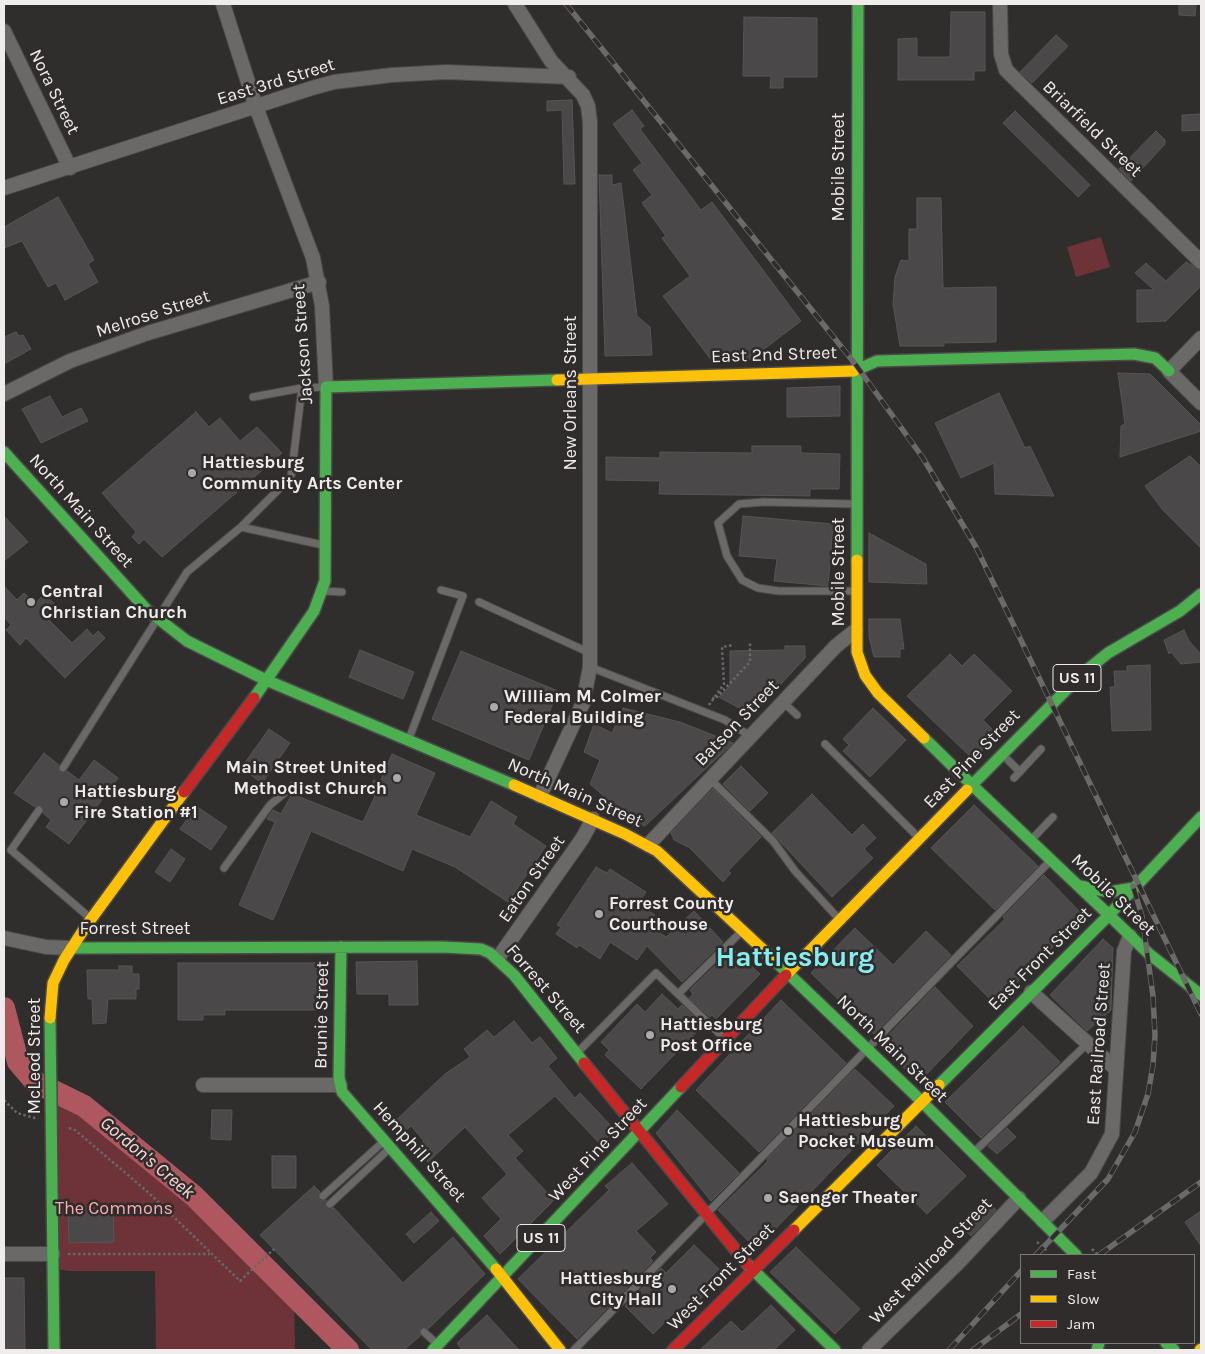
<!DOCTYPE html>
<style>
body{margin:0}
#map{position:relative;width:1205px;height:1354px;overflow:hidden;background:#302d2d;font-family:Karla,sans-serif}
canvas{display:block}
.frame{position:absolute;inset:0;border:5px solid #f0ecec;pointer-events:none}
.legend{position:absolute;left:1020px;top:1254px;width:175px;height:90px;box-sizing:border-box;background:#312c2c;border:1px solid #7d7979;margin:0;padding:6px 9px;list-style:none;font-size:15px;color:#f0ecec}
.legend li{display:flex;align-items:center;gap:10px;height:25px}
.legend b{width:25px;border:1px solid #7d7979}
</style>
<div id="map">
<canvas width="1205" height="1354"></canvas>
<div class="frame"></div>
<ul class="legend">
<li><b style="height:6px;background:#4caf50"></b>Fast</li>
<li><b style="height:6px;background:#ffc107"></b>Slow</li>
<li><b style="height:6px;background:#c62828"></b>Jam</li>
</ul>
</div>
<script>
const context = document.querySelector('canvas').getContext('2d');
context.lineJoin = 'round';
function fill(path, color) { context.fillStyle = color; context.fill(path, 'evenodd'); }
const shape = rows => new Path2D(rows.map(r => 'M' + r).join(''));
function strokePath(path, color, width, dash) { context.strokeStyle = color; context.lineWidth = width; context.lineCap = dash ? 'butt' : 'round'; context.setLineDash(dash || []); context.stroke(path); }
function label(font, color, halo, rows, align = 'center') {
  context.font = font + ' Karla,sans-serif'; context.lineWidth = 5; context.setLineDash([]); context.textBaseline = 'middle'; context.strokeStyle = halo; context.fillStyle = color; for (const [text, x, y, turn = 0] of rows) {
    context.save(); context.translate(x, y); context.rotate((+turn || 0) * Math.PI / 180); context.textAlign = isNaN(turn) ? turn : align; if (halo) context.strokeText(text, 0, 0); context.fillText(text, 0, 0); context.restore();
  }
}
fill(shape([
 [1101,237,1110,267,1076,277,1067,247],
 [51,1090,84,1106,194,1196,294,1296,295,1350,156,1350,155,1271,71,1271,54,1269]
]), '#6d3338');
strokePath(shape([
 [4,1008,18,1062,35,1082,84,1106,194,1196,348,1350]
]), '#af575e', 22);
const building = shape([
 [1179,4,1196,4,1195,16,1179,15,1179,4],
 [951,12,985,12,985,71,974,71,974,80,898,80,898,39,917,38,917,57,950,57,951,12],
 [744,17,817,18,817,77,783,77,783,88,770,88,771,76,743,76,744,17],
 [1056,35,1068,46,1032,83,1020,72,1056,35],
 [572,100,575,184,564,184,562,110,547,111,547,101,572,100],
 [632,110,644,126,640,129,701,210,712,202,801,321,751,359,712,361,663,296,690,276,662,238,666,236,642,203,652,195,633,170,642,163,613,124,632,110],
 [1015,111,1090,185,1078,197,1003,123,1015,111],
 [1201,114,1201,130,1182,131,1182,115,1201,114],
 [1156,131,1165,140,1165,144,1131,181,1119,169,1156,131],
 [599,175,612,175,612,185,621,183,637,316,650,327,652,355,605,356,599,175],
 [58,197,94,260,88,264,98,282,65,300,56,283,48,287,22,241,4,248,4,227,58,197],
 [917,198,941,198,943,288,996,287,996,342,944,343,944,346,900,346,893,304,895,277,901,260,909,261,909,229,917,229,917,198],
 [1186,262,1201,271,1201,286,1166,321,1137,322,1137,290,1154,290,1135,273,1146,263,1166,281,1186,262],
 [16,332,19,336,23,335,31,349,4,364,4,337,16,332],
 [1118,373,1150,374,1201,425,1201,431,1120,457,1121,426,1125,424,1118,373],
 [840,386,840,416,787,417,787,388,840,386],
 [999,393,1025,448,1030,446,1054,496,995,494,994,463,961,478,935,423,999,393],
 [50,396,62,417,81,408,88,421,41,443,22,409,50,396],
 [196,412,209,427,220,418,240,441,257,427,282,453,162,557,144,539,139,544,132,537,136,532,102,493,196,412],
 [752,446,801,446,801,453,840,454,839,489,810,489,810,496,659,494,660,481,606,480,606,457,660,458,660,452,752,453,752,446],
 [1190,456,1201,467,1201,548,1162,509,1145,486,1190,456],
 [4,516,28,542,4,561,4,516],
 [743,516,833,524,828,586,774,581,777,559,739,556,743,516],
 [869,533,926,564,927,584,869,582,869,533],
 [4,586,17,600,24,593,35,604,44,594,59,608,48,619,72,643,87,629,93,636,98,631,105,638,65,678,26,638,20,645,6,630,11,625,4,617,4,586],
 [869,619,900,619,904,649,900,649,900,657,874,657,869,637,869,619],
 [1184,630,1189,641,1201,654,1201,662,1181,664,1171,652,1169,654,1164,640,1184,630],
 [785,646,805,646,805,658,752,715,719,697,730,686,730,651,785,650,785,646],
 [360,650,414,672,403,699,349,677,360,650],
 [461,651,558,691,529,760,432,719,461,651],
 [950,654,962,666,974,654,1012,691,983,720,998,735,973,759,907,696,950,654],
 [1150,665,1151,730,1112,731,1110,687,1115,687,1114,671,1127,671,1127,666,1150,665],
 [623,708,680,722,733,743,645,826,598,807,606,798,590,784,600,760,584,752,594,724,612,733,623,708],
 [873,708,906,740,870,777,843,751,849,745,843,739,873,708],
 [269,729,290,743,262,783,241,768,269,729],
 [44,753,59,765,60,772,67,771,79,780,94,760,118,778,69,844,46,827,51,820,43,813,42,806,35,807,14,793,44,753],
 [392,754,435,773,416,815,470,837,491,801,517,817,513,824,546,846,508,902,455,867,412,849,403,871,311,831,273,920,239,905,275,822,267,819,273,810,281,814,292,794,363,822,375,796,368,793,374,780,380,782,392,754],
 [741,766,768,793,750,811,723,784,741,766],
 [713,789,761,837,728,871,731,873,723,882,690,848,674,840,671,833,713,789],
 [812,794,852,835,863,824,876,838,864,849,873,858,832,897,772,833,812,794],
 [974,805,1038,866,995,910,931,848,974,805],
 [196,806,227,827,211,850,180,829,196,806],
 [171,849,185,859,170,882,155,872,171,849],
 [596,867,607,873,610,869,646,892,638,904,655,915,648,925,666,937,694,911,723,942,682,982,647,946,637,960,610,942,600,959,579,945,577,948,556,934,561,927,557,925,596,867],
 [1044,875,1084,916,995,1004,957,966,1005,919,1003,917,1044,875],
 [855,928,893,965,926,931,951,955,874,1034,811,973,855,928],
 [1103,939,1113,948,1111,1010,1087,1031,1050,995,1103,939],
 [731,950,733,952,735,951,760,974,716,1019,712,1015,710,1017,689,998,693,994,690,990,731,950],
 [417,961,418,1005,389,1005,389,994,357,994,356,962,417,961],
 [178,963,321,963,321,1010,225,1010,225,1015,203,1015,203,1020,178,1020,178,963],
 [119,966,132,966,132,974,139,974,139,989,136,989,136,999,108,999,106,1023,93,1024,92,999,88,999,87,970,119,970,119,966],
 [935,987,973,1026,919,1082,881,1046,883,1043,882,1042,935,987],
 [662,994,678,1009,682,1005,703,1025,641,1089,605,1055,609,1050,601,1042,637,1004,645,1012,662,994],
 [781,1000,846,1063,759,1152,696,1090,781,1000],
 [514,1021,532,1043,540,1037,557,1058,548,1066,575,1098,580,1093,615,1130,600,1144,555,1096,508,1135,523,1151,515,1158,554,1200,500,1254,484,1236,501,1219,482,1198,507,1174,465,1127,428,1162,415,1149,424,1141,411,1126,402,1134,392,1124,445,1074,470,1057,464,1049,487,1030,494,1037,514,1021],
 [1023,1026,1060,1062,981,1138,945,1102,1023,1026],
 [854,1070,856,1070,894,1106,756,1249,718,1210,768,1161,767,1159,854,1070],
 [212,1110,232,1110,231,1140,211,1139,212,1110],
 [677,1110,739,1173,711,1201,656,1133,677,1110],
 [916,1126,966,1176,927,1214,877,1165,916,1126],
 [1007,1128,1016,1137,997,1154,988,1146,1007,1128],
 [272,1156,296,1156,296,1188,272,1188,272,1156],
 [632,1163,668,1204,636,1231,656,1252,650,1258,653,1261,577,1339,518,1279,609,1190,605,1186,632,1163],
 [314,1186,320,1192,319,1200,327,1200,326,1207,334,1208,403,1283,453,1237,485,1274,428,1329,420,1328,420,1336,404,1350,372,1350,260,1235,314,1186],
 [987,1200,996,1210,971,1236,961,1227,987,1200],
 [113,1209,114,1242,69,1243,68,1210,113,1209],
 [1201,1211,1201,1246,1185,1222,1201,1211],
 [431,1212,439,1221,414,1243,406,1234,431,1212],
 [694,1245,719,1269,703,1286,708,1291,686,1314,680,1307,653,1334,625,1306,661,1268,666,1273,694,1245],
 [796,1247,860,1309,835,1334,770,1272,796,1247],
 [4,1278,24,1278,25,1350,4,1350,4,1278],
 [771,1305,795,1330,774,1350,700,1350,731,1321,742,1332,771,1305],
 [487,1315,519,1350,462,1350,457,1343,487,1315]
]);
fill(building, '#4a4848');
strokePath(building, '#575454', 1);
const lane = shape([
 [253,397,302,388],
 [856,504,763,502,739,504,718,523,727,556,742,580,758,588,779,591,856,591],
 [241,527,291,477,302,388,325,387],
 [324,591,342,592],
 [479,602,590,653],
 [590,667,725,720,750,736],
 [783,702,797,715],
 [410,736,463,596,441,590],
 [825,744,917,836],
 [1004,756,1020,772],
 [63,768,187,572,241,527,323,545],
 [709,778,773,841,795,871,838,918],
 [1014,778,1041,749],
 [39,810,11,850,89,917],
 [1033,838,1053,817],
 [224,868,270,805,294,785],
 [678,994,741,932],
 [579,1051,656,973,724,1038],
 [974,1152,1087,1044],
 [323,1196,384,1141],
 [330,1204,390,1148],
 [424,1332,436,1343],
 [574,1350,1049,862]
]);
const street = shape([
 [223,4,256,107,313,258,322,306,326,387],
 [515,4,551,61,583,95,588,106,590,122,590,667,583,703,540,796],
 [1000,4,1001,54,1006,70,1201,262],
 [4,31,70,168],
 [4,188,312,88,334,82,392,75,446,72,569,77],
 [1201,338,1169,371,1201,403],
 [4,394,70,361,148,333,319,282],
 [648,845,836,646,856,630],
 [4,938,46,947,71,948],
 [498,958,582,839,593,819],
 [1031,992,1116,1069],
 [203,1085,340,1085],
 [1043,1221,1091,1173,1112,1134,1124,951,1130,936],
 [4,1254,53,1254],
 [869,1350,958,1263,1019,1198]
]);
const fast = shape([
 [854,371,877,361,1134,354,1155,358,1169,371],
 [4,452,146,609,187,641,266,680,514,785],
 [857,560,858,4],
 [254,698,314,611,325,581,326,387,557,380],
 [924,738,972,785],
 [967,790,1082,674,1108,653,1180,611,1201,594],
 [1201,817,1109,915,1148,953,1201,995],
 [1080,886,1109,892,1134,888],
 [341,947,339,1077,342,1092,496,1269],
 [71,948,442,947,481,949,490,953,514,975,584,1063],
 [771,957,911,1091,1076,1255],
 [50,1018,54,1350],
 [939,1085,1109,915,972,785],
 [747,1264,835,1350],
 [1166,1343,1174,1350],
 [433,1350,681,1087],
 [1097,1350,1099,1343]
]);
const slow = shape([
 [557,380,854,371],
 [857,560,857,652,865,675,878,693,924,738],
 [514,785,625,834,657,851,771,957],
 [786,975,967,790],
 [50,1018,53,983,64,960,86,926,184,792],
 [794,1230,939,1085],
 [496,1269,560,1350],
 [1200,1350,1201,1349]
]);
const jam = shape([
 [184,792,254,698],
 [584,1063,747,1264],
 [681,1087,786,975],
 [673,1350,794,1230]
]);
strokePath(lane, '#4b4949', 9);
strokePath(street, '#4b4949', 16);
strokePath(fast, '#4b4949', 14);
strokePath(slow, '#4b4949', 14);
strokePath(jam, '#4b4949', 14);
strokePath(shape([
 [712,698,715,699,750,662,750,643],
 [709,705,724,684,722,647,733,645],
 [4,1100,17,1113,38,1119],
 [69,1128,75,1130,149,1193,240,1281,274,1249],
 [1037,1242,1047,1251],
 [1092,1249,1098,1255],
 [68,1254,210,1254]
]), '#696767', 2.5, [2.5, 2.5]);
strokePath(lane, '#6b6868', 7);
strokePath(street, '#6b6868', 14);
strokePath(fast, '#4caf50', 11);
strokePath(slow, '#ffc107', 11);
strokePath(jam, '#c62828', 11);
const rail = shape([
 [566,4,856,365,923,458,976,547,1201,1014],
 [1036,1255,1108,1179,1135,1132,1148,1094,1153,1065,1155,1035,1153,996,1142,916,1133,886],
 [1099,1255,1201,1182],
 [949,1350,1021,1271],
 [973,1350,1021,1314]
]);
strokePath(rail, '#6c6969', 5.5);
strokePath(rail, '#312c2c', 4, [11]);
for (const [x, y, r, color] of [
 [192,473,5,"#ada9a9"],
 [31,602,5,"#ada9a9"],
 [494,707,5,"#ada9a9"],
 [397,778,5,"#ada9a9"],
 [64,802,5,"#ada9a9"],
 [599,914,5,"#ada9a9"],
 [650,1035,5,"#ada9a9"],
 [788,1131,5,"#ada9a9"],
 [768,1198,5,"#ada9a9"],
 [672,1289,5,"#ada9a9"]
]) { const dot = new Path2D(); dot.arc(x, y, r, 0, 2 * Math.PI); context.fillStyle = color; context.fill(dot); strokePath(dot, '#312c2c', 2); }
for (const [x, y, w] of [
 [1077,678,48],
 [541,1238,48]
]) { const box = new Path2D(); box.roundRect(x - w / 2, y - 13.5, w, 27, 4); context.fillStyle = '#312c2c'; context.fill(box); strokePath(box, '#f0ecec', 1); }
label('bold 16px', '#f0ecec', null, [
 ["US 11",1077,678],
 ["US 11",541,1238]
]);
label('18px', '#f0ecec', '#312c2c', [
 ["East 3rd Street",276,82,-17],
 ["Nora Street",54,92,64],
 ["Briarfield Street",1092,129,44],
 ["Mobile Street",839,167,-90],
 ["Melrose Street",153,314,-18],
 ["Jackson Street",303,344,-94],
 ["East 2nd Street",774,355,-2],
 ["New Orleans Street",571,393,-90],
 ["North Main Street",81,511,48],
 ["Mobile Street",839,572,-90],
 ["Batson Street",737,723,-46],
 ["East Pine Street",972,759,-46],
 ["North Main Street",575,793,24],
 ["Eaton Street",532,879,-55],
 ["Mobile Street",1113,895,44],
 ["Forrest Street",135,929],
 ["East Front Street",1040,959,-45],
 ["Forrest Street",546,989,49],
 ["Brunie Street",322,1015,-89],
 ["East Railroad Street",1099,1044,-86],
 ["North Main Street",892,1049,44],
 ["McLeod Street",35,1056,-90],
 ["West Pine Street",598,1150,-47],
 ["Hemphill Street",419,1152,48],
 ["West Railroad Street",931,1261,-46],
 ["West Front Street",721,1277,-45]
]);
label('bold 18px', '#f0ecec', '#312c2c', [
 ["Hattiesburg",202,463],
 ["Community Arts Center",202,484],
 ["Central",41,592],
 ["Christian Church",41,613],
 ["William M. Colmer",504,697],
 ["Federal Building",504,718],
 ["Main Street United",387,768,"right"],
 ["Methodist Church",387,789,"right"],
 ["Hattiesburg",74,792],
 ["Fire Station #1",74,813],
 ["Forrest County",609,904],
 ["Courthouse",609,925],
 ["Hattiesburg",660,1025],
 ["Post Office",660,1046],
 ["Hattiesburg",798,1121],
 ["Pocket Museum",798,1142],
 ["Saenger Theater",778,1198],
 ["Hattiesburg",662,1279,"right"],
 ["City Hall",662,1300,"right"]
], 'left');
label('18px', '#faabae', '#312c2c', [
 ["The Commons",114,1209]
]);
label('italic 19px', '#f4d8d8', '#312c2c', [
 ["Gordon's Creek",147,1158,40]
]);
label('bold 28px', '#83eff1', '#312c2c', [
 ["Hattiesburg",795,958]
]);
</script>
